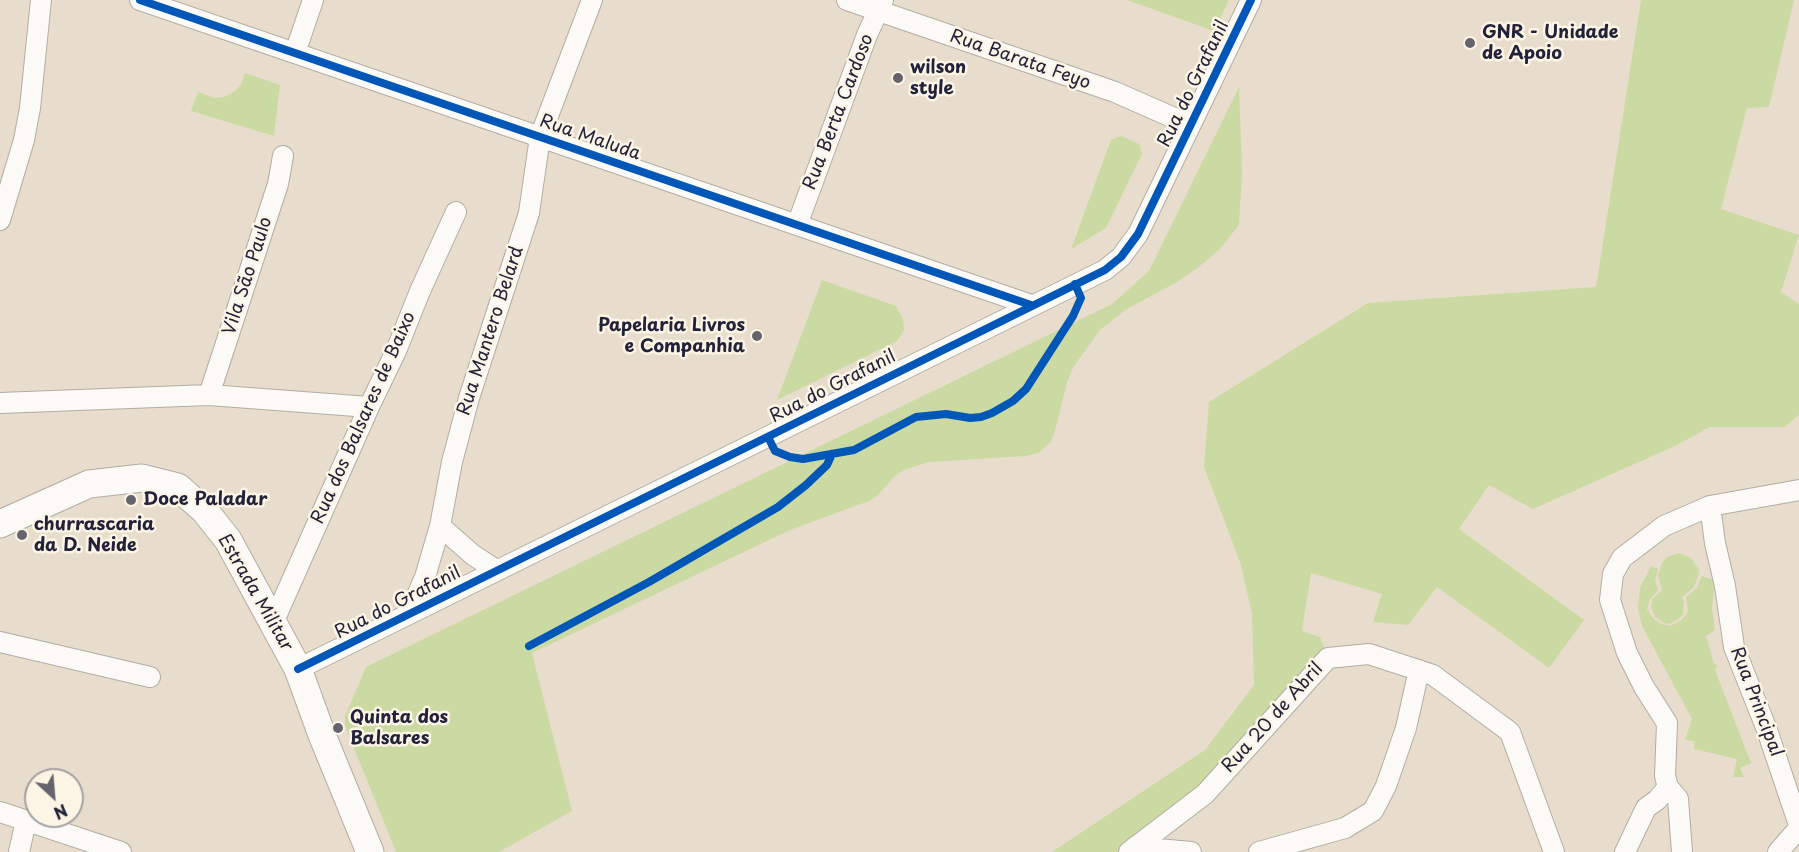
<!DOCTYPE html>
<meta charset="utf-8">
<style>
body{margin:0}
#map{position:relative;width:1799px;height:852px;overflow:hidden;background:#e8ddcc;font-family:"Playpen Sans",sans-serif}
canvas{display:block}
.north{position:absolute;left:24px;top:768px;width:60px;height:60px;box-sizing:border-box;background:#fcf5e5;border:2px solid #a5a1a1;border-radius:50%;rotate:154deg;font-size:16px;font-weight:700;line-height:24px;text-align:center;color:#22223b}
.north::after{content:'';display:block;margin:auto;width:21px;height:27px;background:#67636e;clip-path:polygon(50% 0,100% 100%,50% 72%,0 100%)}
</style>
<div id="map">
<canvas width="1799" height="852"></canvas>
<div class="north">N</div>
</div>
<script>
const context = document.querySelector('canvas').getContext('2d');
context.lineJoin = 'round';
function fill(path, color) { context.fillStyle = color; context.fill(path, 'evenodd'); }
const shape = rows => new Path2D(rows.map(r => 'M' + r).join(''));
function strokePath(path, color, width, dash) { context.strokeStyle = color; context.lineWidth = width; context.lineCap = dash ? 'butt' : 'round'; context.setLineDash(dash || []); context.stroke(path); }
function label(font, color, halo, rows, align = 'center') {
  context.font = font + ' "Playpen Sans",sans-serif'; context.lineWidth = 5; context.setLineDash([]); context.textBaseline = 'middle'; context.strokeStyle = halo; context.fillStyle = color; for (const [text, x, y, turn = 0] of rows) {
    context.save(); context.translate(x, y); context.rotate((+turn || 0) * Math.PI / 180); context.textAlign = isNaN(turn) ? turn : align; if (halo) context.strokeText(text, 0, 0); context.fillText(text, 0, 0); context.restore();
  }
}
fill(shape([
 [1127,0,1229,0,1214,31],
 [1641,0,1794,0,1769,107,1747,108,1721,209,1799,235,1781,292,1799,304,1799,415,1785,427,1710,427,1675,446,1533,509,1489,485,1459,529,1584,620,1549,668,1437,587,1408,625,1373,622,1382,594,1311,573,1302,631,1320,637,1328,658,1205,794,1129,852,1052,852,1205,750,1254,685,1252,614,1241,565,1204,467,1209,402,1368,303,1596,287],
 [245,73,280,85,274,136,191,111,198,92,215,98,224,97,234,92,241,85],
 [1239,87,1242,171,1239,225,1219,250,1196,269,1177,282,1125,310,1100,330,1074,366,1067,382,1055,431,1051,442,1038,453,1026,456,928,462,904,470,895,476,877,496,869,501,790,530,532,653,572,811,499,852,396,852,345,726,345,716,366,667,1112,304,1149,271],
 [1121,136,1139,144,1142,154,1106,228,1071,249,1111,140],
 [822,280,896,306,903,319,904,330,897,341,777,400],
 [1679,553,1691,558,1698,568,1699,574,1694,587,1682,597,1684,602,1683,615,1672,623,1666,624,1655,617,1651,607,1653,598,1662,591,1658,576,1662,563,1667,557],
 [1651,566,1658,569,1655,581,1658,590,1650,599,1647,609,1653,618,1661,624,1670,626,1682,620,1688,611,1686,597,1697,588,1702,576,1715,580,1712,608,1715,630,1706,636,1714,664,1718,665,1715,670,1751,763,1740,768,1744,777,1733,777,1737,759,1694,749,1694,741,1685,740,1692,719,1642,626,1638,609,1640,588]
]), '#cbdaa2');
const street = shape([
 [140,0,1031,305],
 [847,0,1115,92,1190,125],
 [295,53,313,0],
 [0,220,24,140,30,108,41,0],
 [797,225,867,35,883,0],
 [209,395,278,184,283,156],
 [0,403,209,395,369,407],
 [1710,506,1715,543,1725,586,1734,647,1767,730,1799,825],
 [440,526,473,555,496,570],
 [410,612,425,577,440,526,452,462,469,398,529,213,540,137,592,0],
 [273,623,369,407,396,351,420,291,456,212],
 [0,642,150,677],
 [298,669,1105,270,1121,257,1138,234,1251,0],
 [0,812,121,852],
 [1135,847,1191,852],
 [19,852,26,821],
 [1129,852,1205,794,1328,658,1369,654,1433,675,1510,732,1554,852],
 [1259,852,1345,828,1373,811,1386,786,1406,728,1419,670],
 [1625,852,1646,808,1657,800,1668,787],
 [1682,852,1678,799,1668,787,1665,776,1667,723,1644,687,1627,653,1610,600,1613,574,1622,558,1664,526,1710,506,1799,490],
 [1778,852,1799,828]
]);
const secondary = shape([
 [0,524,89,484,142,478,178,487,205,511,228,540,298,669,322,735,370,852]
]);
strokePath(street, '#b2aca3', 22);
strokePath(secondary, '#b2aca3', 29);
strokePath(street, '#fcfaf7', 20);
strokePath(secondary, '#fcfaf7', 27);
strokePath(shape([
 [140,0,1031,305],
 [768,437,775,451,790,457,803,459,854,450,916,417,946,414,970,418,981,417,992,413,1013,401,1026,389,1073,316,1081,298,1075,284],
 [529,646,649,582,778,507,806,485,827,465,832,454],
 [298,669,1105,270,1121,257,1138,234,1251,0]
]), '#0057b8', 8);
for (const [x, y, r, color] of [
 [1470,43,6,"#67636e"],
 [898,78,6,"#67636e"],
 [757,336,6,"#67636e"],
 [131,500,6,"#67636e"],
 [22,535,6,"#67636e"],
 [338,728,6,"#67636e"]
]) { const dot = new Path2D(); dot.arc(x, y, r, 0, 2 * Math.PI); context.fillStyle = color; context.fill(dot); strokePath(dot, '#fcf5e5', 2); }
label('bold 18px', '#22223b', '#fcf5e5', [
 ["GNR - Unidade",1482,33],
 ["de Apoio",1482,54],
 ["wilson",910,68],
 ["style",910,89],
 ["Papelaria Livros",745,326,"right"],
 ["e Companhia",745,347,"right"],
 ["Doce Paladar",143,500],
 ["churrascaria",34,525],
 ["da D. Neide",34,546],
 ["Quinta dos",350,718],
 ["Balsares",350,739]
], 'left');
label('18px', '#22223b', '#fcf5e5', [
 ["Rua Barata Feyo",1020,60,19],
 ["Rua do Grafanil",1194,84,-64],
 ["Rua Berta Cardoso",839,112,-69],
 ["Rua Maluda",590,138,19],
 ["Vila São Paulo",248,276,-72],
 ["Rua Mantero Belard",491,331,-72],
 ["Rua do Grafanil",833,387,-27],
 ["Rua dos Balsares de Baixo",364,418,-66],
 ["Estrada Militar",255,593,60],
 ["Rua do Grafanil",398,603,-27],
 ["Rua Principal",1756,702,69],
 ["Rua 20 de Abril",1273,718,-48]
]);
</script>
